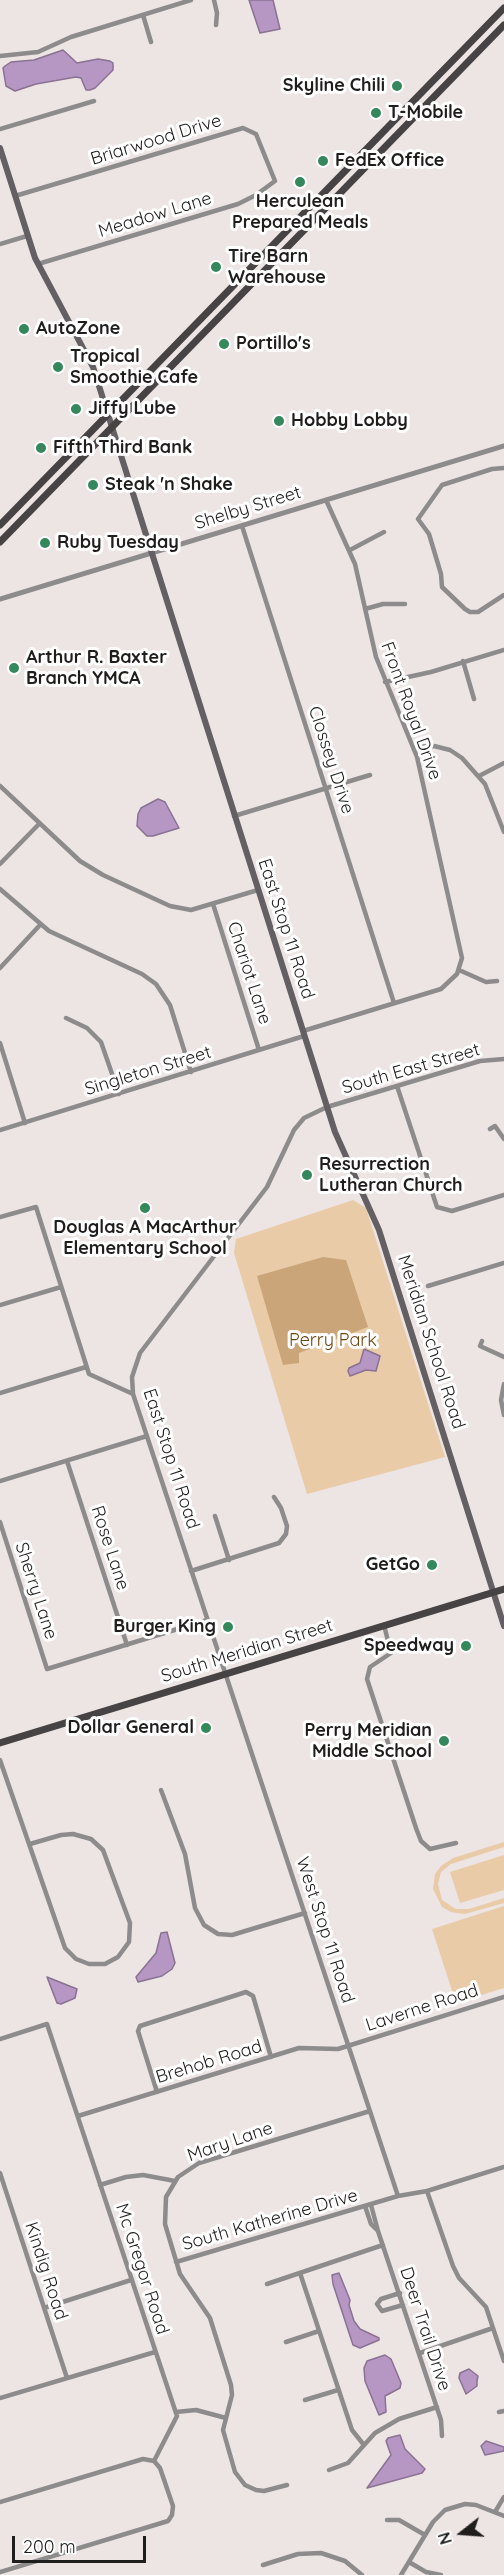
<!DOCTYPE html>
<style>
body{margin:0}
#map{position:relative;width:504px;height:2575px;overflow:hidden;background:#ede4e4;font-family:Quicksand,sans-serif}
canvas{display:block}
.north{position:absolute;left:432px;top:2503px;width:60px;height:60px;-webkit-text-stroke:4px #fff;paint-order:stroke;rotate:253deg;font-size:16px;font-weight:700;line-height:24px;text-align:center;color:#201d1d}
.north::after{content:'';display:block;margin:auto;width:21px;height:27px;background:#201d1d;clip-path:polygon(50% 0,100% 100%,50% 72%,0 100%)}
.scale{position:absolute;left:12px;top:2536px;width:134px;height:27px;box-sizing:border-box;border:3px solid #201d1d;border-top:0;padding-left:8px;font-size:18px;line-height:21px;white-space:nowrap;color:#201d1d;-webkit-text-stroke:4px #fff;paint-order:stroke}
</style>
<div id="map">
<canvas width="504" height="2575"></canvas>
<div class="north">N</div>
<div class="scale">200 m</div>
</div>
<script>
const context = document.querySelector('canvas').getContext('2d');
context.lineJoin = 'round';
function fill(path, color) { context.fillStyle = color; context.fill(path, 'evenodd'); }
const shape = rows => new Path2D(rows.map(r => 'M' + r).join(''));
function strokePath(path, color, width, dash) { context.strokeStyle = color; context.lineWidth = width; context.lineCap = dash ? 'butt' : 'round'; context.setLineDash(dash || []); context.stroke(path); }
function label(font, color, halo, rows, align = 'center') {
  context.font = font + ' Quicksand,sans-serif'; context.lineWidth = 6; context.setLineDash([]); context.textBaseline = 'middle'; context.strokeStyle = halo; context.fillStyle = color; for (const [text, x, y, turn = 0] of rows) {
    context.save(); context.translate(x, y); context.rotate((+turn || 0) * Math.PI / 180); context.textAlign = isNaN(turn) ? turn : align; if (halo) context.strokeText(text, 0, 0); context.fillText(text, 0, 0); context.restore();
  }
}
fill(shape([
 [353,1200,366,1208,445,1457,307,1494,234,1253,236,1239],
 [504,1842,504,1847,451,1864,441,1872,438,1884,442,1900,456,1909,469,1909,504,1898,504,1903,465,1914,451,1912,442,1907,433,1889,435,1874,441,1866,453,1858],
 [504,1855,504,1890,460,1903,450,1872],
 [504,1906,504,1988,456,2003,432,1929]
]), '#eacba7');
fill(shape([
 [323,1257,346,1260,368,1327,299,1353,299,1363,283,1365,257,1276]
]), '#caa57a');
const water = shape([
 [249,0,273,0,280,29,260,33,249,0],
 [63,50,77,63,98,59,110,61,113,63,113,70,95,88,90,90,86,90,81,78,76,77,36,84,15,91,6,86,3,68,5,66,11,62,34,60,63,50],
 [158,799,165,802,179,828,153,836,147,836,137,826,138,814,141,808,158,799],
 [364,1349,380,1356,376,1371,366,1370,350,1376,348,1371,349,1368,360,1363,364,1349],
 [167,1932,175,1963,172,1969,162,1976,138,1982,136,1977,156,1953,161,1933,167,1932],
 [47,1977,77,1989,75,1998,61,2004,57,2003,47,1977],
 [339,2273,350,2300,349,2305,354,2321,360,2329,379,2338,379,2340,360,2348,353,2345,333,2284,332,2275,339,2273],
 [385,2355,391,2359,401,2383,400,2388,385,2396,386,2412,379,2415,365,2381,364,2368,367,2361,385,2355],
 [469,2369,478,2376,477,2381,477,2386,466,2394,459,2378,460,2373,469,2369],
 [400,2435,405,2449,425,2469,422,2473,367,2488,391,2455,386,2441,388,2438,400,2435],
 [486,2441,504,2447,504,2451,485,2455,481,2446,486,2441]
]);
fill(water, '#b697c4');
strokePath(water, '#897292', 1.5);
strokePath(shape([
 [214,0,217,13,216,25],
 [143,15,151,42],
 [0,56,38,52,71,37,191,0],
 [0,129,94,101],
 [15,196,243,128,256,134,275,181,256,195,238,204,38,264],
 [0,244,27,236],
 [504,468,492,469,442,485,418,519,429,534,441,574,442,587,465,609,470,612,478,612,504,595],
 [242,526,394,1003],
 [350,550,384,532],
 [365,609,383,604,405,604],
 [463,661,474,699],
 [385,682,431,672,504,650],
 [413,747,434,746,450,750,462,758,485,784,504,832],
 [479,776,504,763],
 [0,786,80,861,103,875,170,906,191,910,258,890],
 [234,816,370,775],
 [0,864,39,824],
 [0,889,49,931,142,974,156,984,170,1005,191,1072],
 [213,904,259,1050],
 [0,968,40,925],
 [459,970,486,982,497,981],
 [66,1018,87,1028,101,1042,119,1094],
 [303,1031,441,989,457,974,462,958,417,757,376,657,355,564,326,500],
 [0,1043,25,1123],
 [397,1086,437,1207,452,1211,504,1195],
 [490,1129,495,1126,504,1139],
 [0,1130,304,1036],
 [0,1217,36,1207,89,1374,133,1394],
 [428,1286,504,1263],
 [0,1305,61,1287],
 [482,1341,480,1346,504,1357],
 [504,1384,501,1400,504,1415],
 [0,1393,86,1367],
 [67,1461,127,1645],
 [0,1481,147,1436],
 [215,1516,229,1560],
 [0,1522,47,1669,207,1620],
 [191,1571,279,1543,286,1534,287,1526,281,1508,274,1497],
 [384,1625,391,1653,370,1667,367,1679,416,1828,421,1841,430,1849,456,1843],
 [0,1760,65,1948,76,1959,89,1964,105,1964,118,1957,129,1942,130,1923,103,1850,91,1839,73,1834,61,1835,30,1844],
 [161,1790,185,1854,195,1908,204,1925,218,1934,232,1935,305,1913],
 [0,2039,47,2024,177,2416,154,2461],
 [157,2092,138,2031,140,2026,246,1992,253,1996,271,2057],
 [78,2116,299,2048,338,2049,504,1997],
 [0,2173,67,2378],
 [100,2185,126,2177,143,2175,175,2181],
 [427,2191,453,2266,459,2278,486,2307,504,2361],
 [398,2196,133,1394,132,1377,140,1353,267,1187,294,1130,304,1118,327,1107,480,1061,504,1059],
 [371,2205,378,2231,441,2420,442,2436],
 [365,2206,371,2224,378,2231],
 [176,2262,398,2196,427,2191,504,2167],
 [300,2273,352,2430,364,2445],
 [267,2284,383,2245],
 [400,2293,381,2299,377,2304,382,2311,403,2305],
 [44,2308,131,2280],
 [286,2342,319,2331],
 [420,2353,493,2328],
 [0,2398,155,2352],
 [305,2400,338,2390],
 [176,2412,196,2410,226,2418],
 [499,2412,504,2411],
 [329,2470,348,2463,375,2433,399,2419,437,2407],
 [287,2485,264,2491,256,2490,245,2485,235,2472,223,2430,232,2395,231,2385,210,2318,180,2274,165,2224,166,2197,178,2177,199,2163,370,2111],
 [0,2502,143,2459,154,2461],
 [495,2512,504,2497],
 [387,2520,399,2520,425,2535],
 [409,2562,426,2572,441,2575],
 [263,2565,298,2554,321,2553,345,2561,362,2575],
 [0,2572,168,2521,172,2515,173,2506,160,2468,154,2461],
 [401,2575,433,2522,445,2510,465,2504,476,2505,504,2516]
]), '#8e8b8c', 4.5);
strokePath(shape([
 [0,599,504,446]
]), '#8e8b8c', 5);
strokePath(shape([
 [0,148,35,258,93,367,335,1132,379,1230,504,1626]
]), '#645f62', 6);
strokePath(shape([
 [0,525,504,8],
 [0,542,504,25],
 [0,1743,504,1589]
]), '#474244', 7);
for (const [x, y, r, color] of [
 [397,86,6,"#34885b"],
 [376,113,6,"#34885b"],
 [323,161,6,"#34885b"],
 [300,182,6,"#34885b"],
 [216,267,6,"#34885b"],
 [24,329,6,"#34885b"],
 [224,344,6,"#34885b"],
 [58,367,6,"#34885b"],
 [76,409,6,"#34885b"],
 [279,421,6,"#34885b"],
 [41,448,6,"#34885b"],
 [93,485,6,"#34885b"],
 [45,543,6,"#34885b"],
 [14,668,6,"#34885b"],
 [307,1175,6,"#34885b"],
 [145,1208,6,"#34885b"],
 [432,1565,6,"#34885b"],
 [228,1627,6,"#34885b"],
 [466,1646,6,"#34885b"],
 [206,1728,6,"#34885b"],
 [444,1741,6,"#34885b"]
]) { const dot = new Path2D(); dot.arc(x, y, r, 0, 2 * Math.PI); context.fillStyle = color; context.fill(dot); strokePath(dot, '#fff', 2); }
label('bold 18px', '#201d1d', '#fff', [
 ["Skyline Chili",385,86,"right"],
 ["T-Mobile",388,113],
 ["FedEx Office",335,161],
 ["Herculean",300,202,"center"],
 ["Prepared Meals",300,223,"center"],
 ["Tire Barn",228,257],
 ["Warehouse",228,278],
 ["AutoZone",36,329],
 ["Portillo's",236,344],
 ["Tropical",70,357],
 ["Smoothie Cafe",70,378],
 ["Jiffy Lube",88,409],
 ["Hobby Lobby",291,421],
 ["Fifth Third Bank",53,448],
 ["Steak 'n Shake",105,485],
 ["Ruby Tuesday",57,543],
 ["Arthur R. Baxter",26,658],
 ["Branch YMCA",26,679],
 ["Resurrection",319,1165],
 ["Lutheran Church",319,1186],
 ["Douglas A MacArthur",145,1228,"center"],
 ["Elementary School",145,1249,"center"],
 ["GetGo",420,1565,"right"],
 ["Burger King",216,1627,"right"],
 ["Speedway",454,1646,"right"],
 ["Dollar General",194,1728,"right"],
 ["Perry Meridian",432,1731,"right"],
 ["Middle School",432,1752,"right"]
], 'left');
label('18px', '#201d1d', '#fff', [
 ["Briarwood Drive",156,140,-17],
 ["Meadow Lane",155,215,-17],
 ["Shelby Street",248,508,-17],
 ["Front Royal Drive",411,711,70],
 ["Clossey Drive",331,760,72],
 ["East Stop 11 Road",286,929,72],
 ["Chariot Lane",249,973,72],
 ["South East Street",411,1069,-16],
 ["Singleton Street",148,1071,-17],
 ["Meridian School Road",431,1342,72],
 ["East Stop 11 Road",171,1459,72],
 ["Rose Lane",110,1548,72],
 ["Sherry Lane",36,1591,72],
 ["South Meridian Street",247,1651,-17],
 ["West Stop 11 Road",325,1930,72],
 ["Laverne Road",422,2008,-18],
 ["Brehob Road",209,2062,-17],
 ["Mary Lane",230,2142,-19],
 ["South Katherine Drive",270,2220,-16],
 ["Mc Gregor Road",142,2269,72],
 ["Kindig Road",46,2271,72],
 ["Deer Trail Drive",425,2329,72]
]);
label('18px', '#6c4714', '#fff', [
 ["Perry Park",333,1341]
]);
</script>
